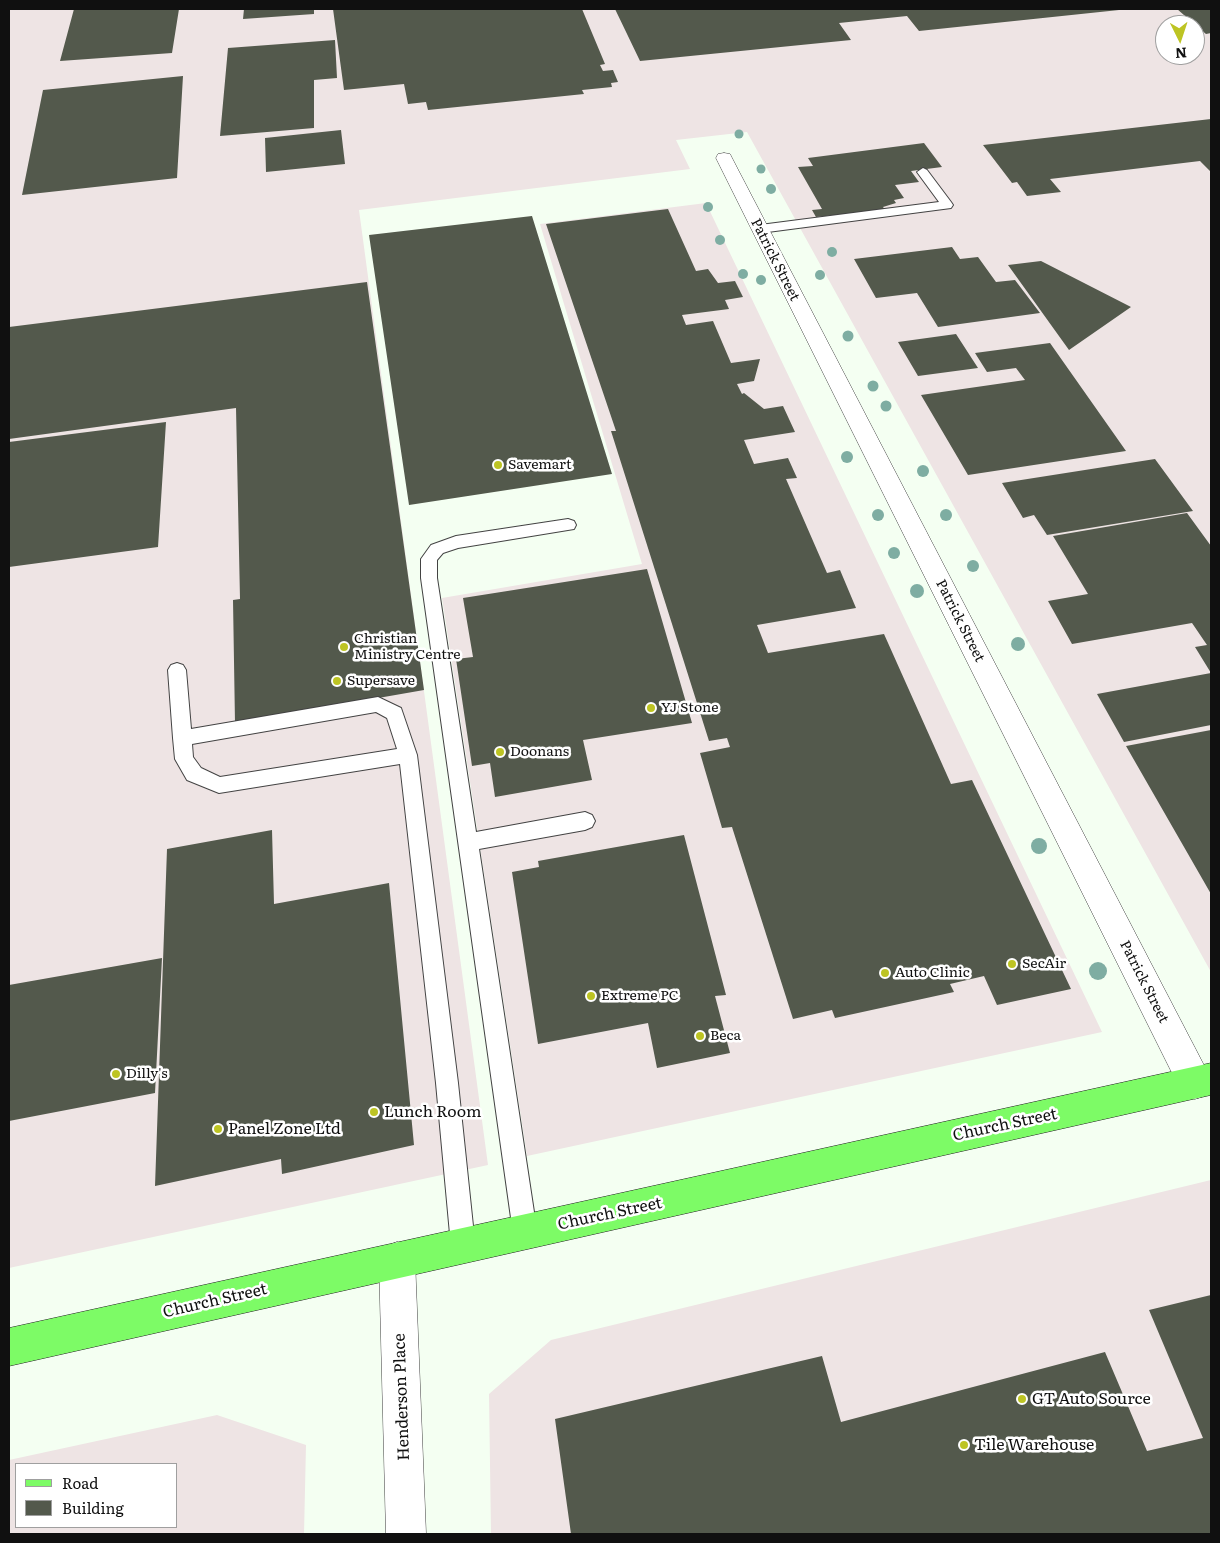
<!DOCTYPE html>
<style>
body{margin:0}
#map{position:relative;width:1220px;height:1543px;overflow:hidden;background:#f4fff2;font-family:Literata,serif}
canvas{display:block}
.frame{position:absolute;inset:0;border:10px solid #101010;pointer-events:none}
.legend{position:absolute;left:15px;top:1463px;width:162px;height:65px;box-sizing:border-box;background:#fff;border:1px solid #9f9f9f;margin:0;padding:6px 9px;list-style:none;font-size:15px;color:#101010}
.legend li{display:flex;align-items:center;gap:10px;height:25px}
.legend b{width:25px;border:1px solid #9f9f9f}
.north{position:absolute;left:1155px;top:15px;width:50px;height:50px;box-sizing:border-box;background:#fff;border:1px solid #9f9f9f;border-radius:50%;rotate:176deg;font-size:14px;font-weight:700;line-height:20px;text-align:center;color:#101010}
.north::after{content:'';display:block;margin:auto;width:18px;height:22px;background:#bdc423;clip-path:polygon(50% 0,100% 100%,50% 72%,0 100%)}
</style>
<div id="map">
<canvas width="1220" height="1543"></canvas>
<div class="frame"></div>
<ul class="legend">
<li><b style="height:6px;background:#7dfb66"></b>Road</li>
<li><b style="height:14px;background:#53594c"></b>Building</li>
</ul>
<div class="north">N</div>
</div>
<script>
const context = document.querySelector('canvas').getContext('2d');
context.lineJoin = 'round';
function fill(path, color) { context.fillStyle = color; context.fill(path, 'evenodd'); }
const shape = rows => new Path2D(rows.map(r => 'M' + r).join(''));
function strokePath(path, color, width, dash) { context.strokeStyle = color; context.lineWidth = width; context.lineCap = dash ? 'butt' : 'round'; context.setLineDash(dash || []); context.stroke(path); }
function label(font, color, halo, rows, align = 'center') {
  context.font = font + ' Literata,serif'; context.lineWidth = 5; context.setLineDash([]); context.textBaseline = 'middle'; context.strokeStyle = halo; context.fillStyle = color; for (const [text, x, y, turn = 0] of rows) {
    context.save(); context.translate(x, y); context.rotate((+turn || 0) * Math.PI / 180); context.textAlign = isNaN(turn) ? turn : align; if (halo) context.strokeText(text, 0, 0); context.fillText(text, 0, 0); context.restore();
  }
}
fill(shape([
 [9,9,1211,9,1211,972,747,132,676,140,690,169,359,210,488,1165,9,1268],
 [1165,25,1195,25,1195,55,1165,55],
 [706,203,1102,1032,527,1156,442,598,642,564,540,224],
 [1211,1180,1211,1534,491,1534,489,1394,551,1340],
 [217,1415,306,1445,304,1534,9,1534,9,1460],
 [16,1464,176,1464,176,1527,16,1527]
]), '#eee4e4');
fill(shape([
 [74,9,179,9,172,53,60,61],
 [244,9,314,9,314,14,243,19],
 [333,9,582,9,605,64,600,65,603,71,613,70,618,82,611,83,612,87,582,90,584,94,428,110,426,102,408,104,404,84,344,90],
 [615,9,1119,9,1119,10,919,31,907,16,839,23,851,40,640,61],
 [1177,9,1211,9,1211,33,1206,34],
 [335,40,337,78,314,80,314,128,220,136,228,48],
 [183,76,177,178,22,195,43,90],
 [1211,119,1211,172,1200,161,1050,179,1061,192,1027,196,1017,182,1012,183,983,145],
 [341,130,345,164,266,172,265,138],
 [924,143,942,167,911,171,919,182,895,185,904,198,894,200,896,203,883,207,885,210,816,217,812,210,822,209,798,167,813,166,808,158],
 [668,209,696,271,708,269,718,283,735,281,743,297,725,300,729,309,682,315,686,325,713,321,731,363,760,359,754,381,737,384,742,394,744,393,764,409,783,406,795,432,744,440,754,464,788,458,797,478,786,479,827,573,840,570,856,608,757,625,768,653,884,634,951,784,972,780,1071,989,997,1005,984,976,950,984,954,992,835,1018,832,1010,793,1019,732,827,722,828,700,753,730,747,727,738,709,741,611,431,616,431,546,224],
 [532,216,612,474,409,505,369,235],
 [952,247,960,259,978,257,996,282,1015,280,1040,313,938,327,917,293,876,298,854,259],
 [1041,261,1131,307,1069,350,1008,265],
 [367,282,424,690,235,723,233,600,240,599,236,408,9,439,9,327],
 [956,334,978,368,918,376,898,342],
 [1050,343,1126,451,968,475,921,395,1025,380,1016,368,987,372,975,353],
 [166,422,158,547,9,567,9,442],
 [1155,459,1193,511,1047,535,1034,515,1023,518,1002,483],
 [1187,513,1211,546,1211,725,1124,742,1097,694,1211,673,1195,647,1207,645,1192,623,1072,644,1048,601,1088,594,1053,536],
 [647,569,692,723,583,740,592,780,495,797,490,763,472,766,456,659,473,657,463,598],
 [1211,730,1211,894,1126,746],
 [272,830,274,904,389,883,414,1145,282,1174,281,1159,155,1186,167,849],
 [684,835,726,995,715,996,730,1053,657,1068,648,1023,538,1044,512,872,539,867,538,861],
 [162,958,155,1093,9,1121,9,985],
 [1211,1295,1211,1534,571,1534,555,1419,822,1356,841,1422,1105,1352,1147,1451,1203,1438,1149,1310]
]), '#53594c');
const lane = shape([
 [923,168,927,170,951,202,953,205,951,208,760,233,754,229,760,225,939,202,917,172,923,168],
 [568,519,574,521,576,525,574,529,458,548,443,553,437,560,437,578,476,832,585,812,592,815,595,821,592,827,585,830,479,849,537,1232,534,1241,525,1244,516,1241,513,1232,421,578,421,559,431,545,456,536,568,519],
 [177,663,183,665,186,670,191,729,378,697,401,708,417,755,458,1083,475,1245,472,1254,463,1257,454,1254,451,1245,436,1083,400,764,219,793,187,780,175,759,173,738,168,670,171,665,177,663],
 [376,712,387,718,397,749,220,777,201,768,193,757,192,744,376,712]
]);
const street = shape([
 [724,153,730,154,732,158,1207,1071,1211,1083,1207,1095,1195,1099,1183,1095,716,158,718,154,724,153],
 [397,1242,410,1247,415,1260,426,1534,386,1534,379,1260,384,1247,397,1242]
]);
const primary = shape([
 [1211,1063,1211,1095,9,1366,9,1328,1211,1063]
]);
strokePath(lane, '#434343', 2);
strokePath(street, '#434343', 1);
strokePath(primary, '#212121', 1);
fill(lane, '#fff');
fill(street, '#fff');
fill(primary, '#7dfb66');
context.fillStyle = '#7eada2';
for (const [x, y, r] of [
 [739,134,4.5],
 [761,169,4.5],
 [771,189,5],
 [708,207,5],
 [720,240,5],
 [832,252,5],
 [743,274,5],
 [820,275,5],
 [761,280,5],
 [848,336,5.5],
 [873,386,5.5],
 [886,406,5.5],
 [847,457,6],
 [923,471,6],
 [878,515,6],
 [946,515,6],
 [894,553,6],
 [973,566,6],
 [917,591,7],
 [1018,644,7],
 [1039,846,8],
 [1098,971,9]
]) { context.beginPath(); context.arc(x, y, r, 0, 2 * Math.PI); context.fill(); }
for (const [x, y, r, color] of [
 [498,465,5,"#bdc423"],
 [344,647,5,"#bdc423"],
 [337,681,5,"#bdc423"],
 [651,708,5,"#bdc423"],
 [500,752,5,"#bdc423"],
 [1012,964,5,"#bdc423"],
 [885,973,5,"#bdc423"],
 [591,996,5,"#bdc423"],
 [700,1036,5,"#bdc423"],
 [116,1074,5,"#bdc423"],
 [374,1112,5,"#bdc423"],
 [218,1129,5,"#bdc423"],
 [1022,1399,5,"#bdc423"],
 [964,1445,5,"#bdc423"]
]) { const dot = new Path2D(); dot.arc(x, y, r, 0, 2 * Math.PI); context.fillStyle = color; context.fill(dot); strokePath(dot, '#fff', 2); }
label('14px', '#101010', '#fff', [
 ["Patrick Street",775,260,63],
 ["Patrick Street",960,621,63],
 ["Patrick Street",1144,982,63]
]);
label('14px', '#101010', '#fff', [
 ["Savemart",508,465],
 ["Christian",354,639],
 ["Ministry Centre",354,655],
 ["Supersave",347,681],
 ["YJ Stone",661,708],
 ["Doonans",510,752],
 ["SecAir",1022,964],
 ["Auto Clinic",895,973],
 ["Extreme PC",601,996],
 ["Beca",710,1036],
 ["Dilly's",126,1074]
], 'left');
label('16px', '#101010', '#fff', [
 ["Lunch Room",384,1112],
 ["Panel Zone Ltd",228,1129],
 ["GT Auto Source",1032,1399],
 ["Tile Warehouse",974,1445]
], 'left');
label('16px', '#101010', '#fff', [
 ["Church Street",1005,1125,-12],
 ["Church Street",610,1214,-12],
 ["Church Street",215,1301,-13],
 ["Henderson Place",402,1397,-92]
]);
</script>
